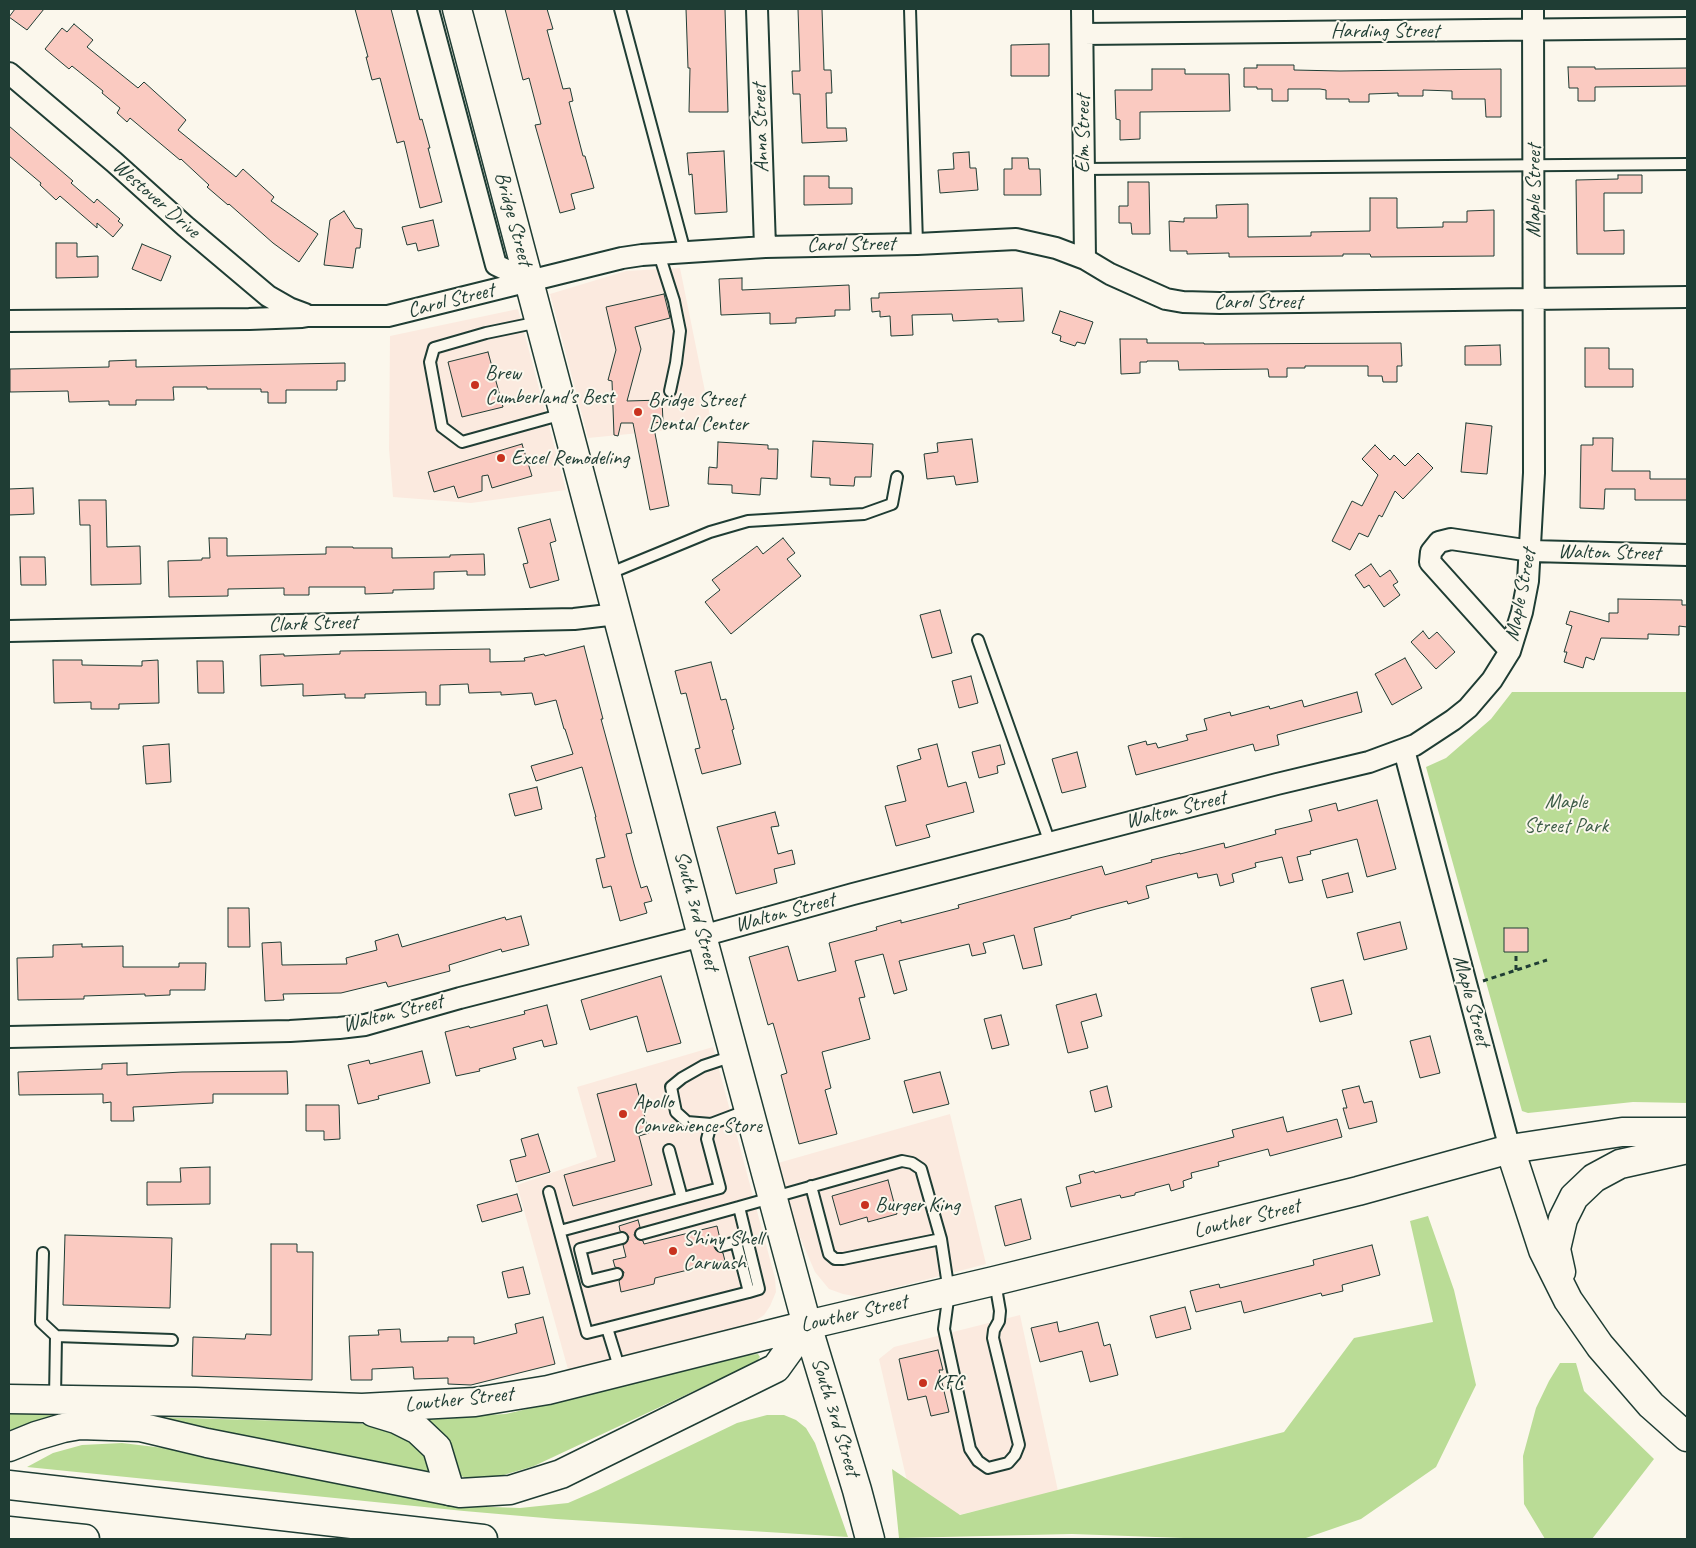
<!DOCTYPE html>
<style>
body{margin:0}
#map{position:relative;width:1696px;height:1548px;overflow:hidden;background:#fbf7ec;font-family:Caveat,sans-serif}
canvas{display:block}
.frame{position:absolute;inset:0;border:10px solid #1f3d34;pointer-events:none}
</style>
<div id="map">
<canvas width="1696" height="1548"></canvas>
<div class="frame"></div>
</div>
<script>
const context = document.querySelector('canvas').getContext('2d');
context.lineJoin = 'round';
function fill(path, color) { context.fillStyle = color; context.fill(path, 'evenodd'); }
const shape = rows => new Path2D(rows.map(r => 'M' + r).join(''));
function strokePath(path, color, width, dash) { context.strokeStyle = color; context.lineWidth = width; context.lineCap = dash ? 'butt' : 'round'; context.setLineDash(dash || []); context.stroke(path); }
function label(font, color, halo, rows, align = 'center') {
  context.font = font + ' Caveat,sans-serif'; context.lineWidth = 4; context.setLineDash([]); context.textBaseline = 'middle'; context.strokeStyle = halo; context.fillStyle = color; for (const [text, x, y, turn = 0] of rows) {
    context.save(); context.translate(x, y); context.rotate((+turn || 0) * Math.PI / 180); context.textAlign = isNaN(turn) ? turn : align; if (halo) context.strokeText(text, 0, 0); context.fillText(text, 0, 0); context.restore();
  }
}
fill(shape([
 [680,268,712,426,588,438,550,294,626,271],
 [518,309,566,490,471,503,393,497,389,449,390,336],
 [713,1047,775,1278,776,1292,770,1306,764,1315,751,1324,569,1373,517,1185,597,1157,577,1087],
 [950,1114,986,1264,859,1297,843,1294,829,1289,815,1272,793,1221,778,1163],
 [1020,1315,1058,1491,917,1525,879,1359,894,1347]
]), '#fbeadf');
fill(shape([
 [1512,692,1687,692,1687,1103,1633,1102,1528,1113,1522,1111,1426,767,1446,758,1491,719],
 [1428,1216,1454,1290,1476,1385,1436,1467,1361,1519,1303,1539,1212,1539,1072,1534,899,1538,892,1469,960,1515,1284,1432,1354,1338,1433,1322,1410,1221],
 [758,1354,760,1357,756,1362,534,1466,497,1477,469,1479,461,1476,410,1419,506,1414,589,1394,666,1372,736,1356],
 [1560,1363,1576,1363,1584,1391,1654,1459,1592,1539,1545,1539,1524,1504,1523,1456,1536,1408,1549,1381],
 [9,1413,82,1415,9,1439],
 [767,1415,784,1415,796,1420,806,1428,815,1443,848,1537,556,1519,464,1511,27,1467,53,1453,82,1445,122,1443,164,1448,465,1506,520,1508,568,1503,598,1490,737,1423],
 [116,1416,358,1423,390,1430,415,1443,429,1455,433,1469,428,1472,418,1472]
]), '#badc96');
const building = shape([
 [15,9,44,9,27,30,9,17,15,9],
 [355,9,391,9,420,120,422,119,430,148,428,148,442,202,420,208,404,141,397,143,380,78,372,80,366,57,368,57,355,9],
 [505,9,547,9,553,29,547,30,563,89,570,88,573,101,569,102,583,156,585,156,594,188,571,194,575,209,560,213,535,125,541,124,529,78,523,80,505,9],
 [686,9,725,9,728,112,689,112,690,68,688,68,686,9],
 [798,9,822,9,824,70,831,70,832,93,826,93,827,128,846,128,847,141,802,143,800,94,793,94,792,71,800,71,798,9],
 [74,24,93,40,87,47,138,88,144,82,186,120,178,130,236,177,243,169,274,197,271,201,318,234,299,262,273,243,229,204,228,205,207,187,209,185,181,159,180,160,130,118,127,122,117,113,120,108,102,93,103,91,72,66,69,69,45,49,62,28,67,32,74,24],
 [1049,44,1049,76,1011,76,1011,45,1049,44],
 [1257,65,1294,65,1294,70,1340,71,1501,69,1501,117,1486,117,1485,99,1452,99,1452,91,1423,90,1423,96,1398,96,1398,93,1369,94,1369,102,1349,102,1349,99,1326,99,1326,90,1320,89,1288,89,1288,101,1272,101,1272,89,1257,89,1257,87,1244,87,1244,68,1257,68,1257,65],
 [1568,67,1595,67,1595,69,1687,68,1687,86,1595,87,1595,101,1578,101,1578,88,1569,88,1568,67],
 [1152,69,1185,69,1185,74,1229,74,1230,111,1140,112,1140,139,1120,140,1120,120,1116,119,1115,90,1152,90,1152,69],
 [9,126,73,181,71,183,94,203,97,199,120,219,118,221,123,225,113,237,97,223,97,228,60,196,56,200,40,185,41,183,9,156,9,126],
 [724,151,727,212,695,214,692,174,689,175,687,153,724,151],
 [969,152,970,168,976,168,978,190,940,193,938,170,954,169,953,153,969,152],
 [1012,158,1028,158,1029,169,1040,169,1041,195,1004,195,1004,169,1012,169,1012,158],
 [1618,175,1642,175,1642,193,1604,193,1604,231,1624,230,1624,254,1577,254,1576,180,1618,179,1618,175],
 [804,176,829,176,829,188,852,188,852,204,804,205,804,176],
 [1128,182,1149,182,1150,234,1132,234,1131,223,1119,223,1119,206,1128,206,1128,182],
 [1370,198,1397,198,1397,228,1443,227,1443,222,1467,222,1467,211,1494,210,1494,256,1371,257,1370,254,1343,254,1343,256,1229,257,1229,253,1187,254,1187,251,1170,251,1169,221,1184,222,1184,218,1217,218,1216,205,1248,204,1248,237,1311,236,1311,232,1370,231,1370,198],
 [344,211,355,228,362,229,360,248,356,248,353,268,324,265,330,220,344,211],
 [433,220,439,246,418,251,416,243,407,245,402,227,433,220],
 [56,243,77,243,77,257,98,256,98,277,56,278,56,243],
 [142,244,171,256,161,281,132,269,142,244],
 [742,278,742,290,849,285,850,310,835,310,835,316,796,318,796,323,770,324,770,313,721,315,719,279,742,278],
 [1022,288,1024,321,998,322,998,319,953,321,952,314,912,315,913,335,891,336,890,316,880,317,880,311,872,312,871,298,879,298,879,293,1022,288],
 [664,294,670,318,635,327,641,349,627,401,662,400,663,422,653,423,669,506,650,510,633,423,621,423,618,436,614,435,612,381,608,380,616,350,606,307,664,294],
 [1060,311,1093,322,1085,344,1077,342,1075,346,1060,341,1061,336,1052,333,1060,311],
 [1120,339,1147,339,1147,343,1204,343,1204,344,1401,343,1402,366,1397,366,1397,382,1383,382,1382,376,1368,376,1368,366,1305,366,1305,368,1287,368,1287,377,1269,377,1268,369,1179,370,1178,361,1147,361,1147,362,1140,362,1140,373,1121,374,1120,339],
 [1500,345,1501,365,1465,365,1465,346,1500,345],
 [1585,348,1609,348,1609,369,1633,369,1633,387,1585,387,1585,348],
 [488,352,503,407,462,417,448,362,488,352],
 [136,360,136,367,345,363,345,381,337,381,337,390,286,390,286,403,268,403,268,392,261,392,261,389,207,389,207,387,173,387,174,400,136,400,136,405,109,405,109,401,69,402,68,391,10,392,10,369,109,367,109,361,136,360],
 [1466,423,1492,426,1487,474,1461,472,1466,423],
 [1593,438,1613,438,1612,471,1650,471,1650,479,1687,479,1687,500,1635,500,1635,489,1605,489,1604,509,1580,508,1581,445,1593,445,1593,438],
 [972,439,978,482,956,485,954,476,927,479,924,454,938,452,937,443,972,439],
 [813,441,873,444,871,477,855,477,854,486,830,485,830,478,811,477,813,441],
 [718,442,768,445,768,449,778,449,777,479,761,478,760,495,732,493,732,485,708,484,709,467,717,468,718,442],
 [522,444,532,476,492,488,488,475,482,476,482,491,458,498,454,486,434,492,428,472,522,444],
 [1375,445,1390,460,1394,455,1405,466,1418,453,1433,468,1403,499,1395,491,1382,517,1379,515,1368,537,1359,533,1350,550,1332,541,1352,501,1362,506,1378,475,1362,459,1375,445],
 [33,488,34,514,9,515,9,489,33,488],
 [79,500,106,500,107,547,140,546,141,584,91,585,90,525,80,525,79,500],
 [550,519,556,541,550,543,559,580,530,588,523,564,528,563,518,528,550,519],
 [209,538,227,538,227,556,326,554,326,547,353,547,353,548,392,548,392,558,450,557,450,555,484,554,485,575,467,575,467,571,434,572,434,589,393,590,393,593,365,594,365,587,309,587,309,595,284,595,284,588,228,589,228,596,169,597,168,561,202,560,202,558,210,558,209,538],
 [783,538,795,553,787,559,801,576,731,634,705,602,720,590,712,580,757,546,763,554,783,538],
 [20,557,45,557,46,585,21,585,20,557],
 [1371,564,1380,577,1390,570,1398,582,1393,585,1400,595,1384,607,1369,585,1364,588,1355,575,1371,564],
 [1618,599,1682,600,1682,605,1687,605,1687,627,1679,626,1679,635,1648,634,1648,639,1601,638,1594,660,1586,657,1583,668,1564,662,1567,652,1564,652,1572,626,1566,624,1570,611,1609,622,1609,613,1618,613,1618,599],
 [940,610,952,653,932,658,920,615,940,610],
 [1423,631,1429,639,1437,632,1455,652,1436,669,1411,642,1423,631],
 [584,646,603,719,601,719,632,833,626,834,634,864,641,888,647,886,652,901,644,903,647,913,620,921,611,886,603,888,596,859,605,857,595,817,596,817,582,767,536,781,531,766,573,754,565,729,564,729,556,700,535,705,532,693,501,695,501,692,469,693,468,684,440,685,440,705,426,705,426,692,365,694,365,698,345,698,345,694,303,696,303,684,261,686,260,655,284,654,284,656,340,654,340,651,490,649,490,662,525,661,524,658,544,654,545,656,584,646],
 [1405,658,1422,688,1392,705,1375,674,1405,658],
 [53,660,82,660,82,665,142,666,142,661,158,660,159,703,119,704,119,709,91,709,91,702,54,703,53,660],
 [197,661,223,661,224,693,198,693,197,661],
 [711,662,721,700,726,699,734,729,732,730,741,764,702,774,695,749,700,748,686,693,681,694,675,671,711,662],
 [971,676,978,703,959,708,952,681,971,676],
 [1357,692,1362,712,1277,735,1279,745,1255,751,1253,744,1136,775,1128,746,1146,741,1147,745,1156,743,1158,748,1188,740,1186,735,1207,730,1204,719,1230,712,1231,716,1269,706,1270,709,1302,700,1304,707,1357,692],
 [169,744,171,782,146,784,143,746,169,744],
 [937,744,948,787,966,782,974,812,926,825,930,837,896,846,885,806,906,801,897,766,921,759,918,749,937,744],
 [1000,745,1005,764,997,766,998,773,979,778,972,752,1000,745],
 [1077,752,1086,787,1062,793,1052,759,1077,752],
 [537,787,542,809,515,816,509,794,537,787],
 [1377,800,1396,869,1367,877,1357,839,1310,851,1311,854,1297,857,1303,880,1289,883,1282,857,1255,863,1256,867,1232,874,1234,882,1220,886,1217,874,1198,878,1197,873,1146,886,1149,898,1128,904,1127,901,1096,909,1071,916,1071,918,1034,928,1042,965,1023,969,1014,935,983,943,986,953,972,956,969,944,899,961,907,990,894,994,883,954,855,961,865,997,859,998,870,1039,822,1052,831,1088,825,1090,837,1134,799,1144,781,1075,787,1073,773,1023,768,1025,749,957,788,946,798,981,836,971,829,943,877,930,876,927,901,920,901,923,959,908,958,905,1102,866,1105,875,1152,862,1151,860,1180,853,1180,854,1224,843,1225,848,1276,834,1275,830,1312,821,1309,810,1336,803,1338,811,1377,800],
 [775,812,779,826,771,827,778,854,792,850,795,864,774,869,777,883,736,894,717,827,775,812],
 [1348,873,1353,892,1327,898,1322,880,1348,873],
 [228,908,249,908,250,947,228,947,228,908],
 [521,916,529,945,502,952,501,949,449,965,450,971,388,987,386,982,341,993,283,994,284,1000,265,1001,262,943,281,942,282,965,347,964,346,958,377,950,375,941,398,934,402,947,505,917,506,920,521,916],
 [1400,922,1407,949,1364,960,1357,933,1400,922],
 [1504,928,1528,928,1528,952,1504,952,1504,928],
 [82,944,82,947,123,946,123,967,179,967,179,963,206,963,205,990,170,990,170,995,145,996,145,994,84,996,84,999,18,1000,17,958,53,957,53,945,82,944],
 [661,976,681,1043,647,1052,637,1016,590,1030,581,1000,661,976],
 [1343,980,1352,1014,1320,1022,1311,988,1343,980],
 [1096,994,1102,1016,1081,1022,1088,1048,1068,1053,1056,1005,1096,994],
 [547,1005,557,1044,544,1047,542,1040,513,1048,516,1059,479,1069,480,1071,456,1076,445,1032,469,1026,470,1028,525,1014,524,1011,547,1005],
 [1001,1015,1009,1045,992,1049,984,1019,1001,1015],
 [1430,1036,1440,1073,1420,1078,1410,1041,1430,1036],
 [422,1051,430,1083,378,1096,379,1099,358,1104,348,1065,369,1060,370,1064,422,1051],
 [127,1063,127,1075,182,1072,287,1071,288,1094,213,1094,213,1103,133,1107,134,1121,111,1121,111,1102,103,1103,103,1094,19,1095,18,1072,102,1069,102,1064,127,1063],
 [940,1072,949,1104,913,1113,904,1081,940,1072],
 [636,1084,649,1133,639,1136,652,1185,573,1206,564,1175,615,1161,597,1094,636,1084],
 [1107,1086,1112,1107,1095,1112,1090,1091,1107,1086],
 [1359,1086,1364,1103,1372,1101,1377,1122,1349,1129,1343,1108,1347,1108,1342,1090,1359,1086],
 [306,1105,339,1105,340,1139,324,1140,324,1131,306,1131,306,1105],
 [1283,1117,1287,1132,1337,1119,1342,1137,1270,1156,1268,1149,1218,1162,1219,1166,1191,1173,1192,1178,1183,1181,1184,1187,1171,1191,1169,1184,1135,1193,1135,1195,1121,1198,1120,1195,1071,1207,1066,1187,1081,1183,1079,1175,1094,1171,1095,1173,1234,1137,1232,1130,1283,1117],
 [538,1134,550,1172,516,1182,510,1160,526,1156,521,1139,538,1134],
 [210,1167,210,1204,147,1205,147,1182,181,1182,180,1168,210,1167],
 [888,1180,897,1214,868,1222,867,1217,840,1225,832,1196,888,1180],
 [517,1194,522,1211,482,1222,477,1205,517,1194],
 [1021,1199,1031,1239,1005,1246,995,1206,1021,1199],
 [638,1220,640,1227,636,1230,634,1235,637,1239,643,1241,644,1244,717,1226,720,1239,716,1242,714,1247,717,1251,723,1253,725,1261,655,1278,654,1284,621,1292,619,1281,623,1276,624,1272,619,1268,615,1267,613,1260,626,1257,623,1245,627,1242,629,1237,626,1233,620,1231,619,1226,638,1220],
 [65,1235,172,1238,170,1308,63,1305,65,1235],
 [271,1244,297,1244,297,1252,313,1252,312,1380,192,1376,193,1337,245,1339,246,1334,271,1335,271,1244],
 [1372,1245,1380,1275,1342,1285,1343,1291,1322,1296,1321,1293,1244,1313,1241,1301,1196,1312,1190,1291,1219,1284,1220,1288,1314,1265,1313,1260,1372,1245],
 [523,1267,530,1294,508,1298,502,1272,523,1267],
 [1185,1307,1191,1329,1156,1338,1150,1316,1185,1307],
 [543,1317,555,1364,471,1385,448,1384,448,1378,414,1379,413,1367,372,1369,372,1380,351,1380,349,1336,379,1335,378,1330,400,1329,401,1342,448,1341,448,1337,474,1337,474,1344,517,1333,515,1324,543,1317],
 [1057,1322,1059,1332,1098,1322,1104,1346,1110,1344,1118,1375,1090,1382,1082,1351,1040,1362,1031,1328,1057,1322],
 [938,1350,943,1370,939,1370,949,1412,931,1416,926,1396,908,1400,899,1359,938,1350]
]);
fill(building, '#facac1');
strokePath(building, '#1f3d34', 1);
const lane = shape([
 [620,9,685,252],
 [910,9,917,244],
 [1083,169,1687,164],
 [659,254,674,301,680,331,676,363,670,391],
 [539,322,486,333,434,348,430,362,442,427,462,442,563,414],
 [608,574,710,532,748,521,864,514,892,504,897,477],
 [978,640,1050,843],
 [711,1124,687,1122,676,1112,671,1087,682,1078,703,1066,733,1056],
 [669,1150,682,1198],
 [811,1186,829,1254,835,1259,843,1259,941,1239],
 [549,1192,587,1333,607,1328,620,1370],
 [739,1207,902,1161,912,1163,921,1169,941,1239,949,1292,944,1329,970,1449,978,1461,988,1468,1008,1463,1015,1455,1019,1445,993,1338,994,1330,999,1321,1000,1311,995,1282],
 [560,1231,720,1188,707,1139,711,1124,748,1110],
 [641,1234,739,1207,759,1289,749,1292,736,1242,721,1246],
 [43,1253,41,1322,56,1336],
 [617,1274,588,1281,580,1249,622,1238],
 [607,1328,749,1292],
 [55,1398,56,1336,172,1340]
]);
const street = shape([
 [428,9,496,265,530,281],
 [757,9,765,247],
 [1082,9,1085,259],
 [1083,34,1687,28],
 [9,73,114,162,185,226,268,296,289,308,305,314],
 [9,321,249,319,302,317,308,316,388,316,622,258,642,255,765,247,917,244,1016,239,1056,248,1085,259,1110,274,1166,299,1183,302,1220,303,1687,297],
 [9,631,574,619,617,614],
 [1510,651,1430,562,1431,552,1439,542,1451,539,1531,551,1687,555],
 [1404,750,1510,1149],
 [9,1037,290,1031,339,1028,365,1025,460,998,702,936,853,894,1277,784,1369,762,1415,745,1453,720,1468,708,1492,680,1510,651,1522,612,1528,581,1534,473,1533,9]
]);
const secondary = shape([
 [807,1325,994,1281,1358,1191,1510,1149,1622,1132,1687,1132]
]);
const primary = shape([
 [457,9,702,936,807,1325,857,1490,870,1539],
 [9,1399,196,1402,362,1408,475,1402,548,1390,807,1325],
 [373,1412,396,1419,418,1430,437,1448,450,1491,460,1493,510,1490,561,1474,776,1368,807,1325]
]);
const highway = shape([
 [1510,1149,1543,1250,1568,1300,1600,1346,1651,1405,1687,1437],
 [1561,1272,1556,1249,1563,1219,1574,1197,1594,1178,1620,1164,1687,1149],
 [9,1447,36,1436,63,1428,80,1425,140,1427,207,1443,450,1491],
 [9,1485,483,1539],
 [9,1531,85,1539]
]);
strokePath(lane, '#1f3d34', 14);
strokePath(street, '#1f3d34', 24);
strokePath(secondary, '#1f3d34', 31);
strokePath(primary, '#1f3d34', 31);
strokePath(highway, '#1f3d34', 31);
strokePath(shape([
 [1516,970,1516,955],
 [1483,981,1547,960]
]), '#1f3d34', 3, [5, 4]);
strokePath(lane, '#fbf7ec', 10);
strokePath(street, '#fbf7ec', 20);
strokePath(secondary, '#fbf7ec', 28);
strokePath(primary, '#fbf7ec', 28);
strokePath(highway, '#fbf7ec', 28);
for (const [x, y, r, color] of [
 [475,385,5,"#c8321e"],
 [638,412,5,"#c8321e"],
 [501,458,5,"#c8321e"],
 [623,1114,5,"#c8321e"],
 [865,1205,5,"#c8321e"],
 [673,1251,5,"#c8321e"],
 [923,1383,5,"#c8321e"]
]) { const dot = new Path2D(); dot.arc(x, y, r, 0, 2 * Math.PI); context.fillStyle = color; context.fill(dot); strokePath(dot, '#fbf7ec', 2); }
label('21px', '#1f3d34', '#fbf7ec', [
 ["Harding Street",1385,31],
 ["Anna Street",761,128,-92],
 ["Elm Street",1083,134,-90],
 ["Maple Street",1534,191,-90],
 ["Westover Drive",156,199,41],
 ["Bridge Street",513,219,75],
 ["Carol Street",851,245,-1],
 ["Carol Street",451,301,-14],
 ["Carol Street",1258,302],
 ["Walton Street",1609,553,1],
 ["Maple Street",1521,595,-79],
 ["Clark Street",313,624,-2],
 ["Walton Street",1176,810,-14],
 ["South 3rd Street",696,911,75],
 ["Walton Street",785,913,-15],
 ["Maple Street",1471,1001,75],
 ["Walton Street",393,1014,-14],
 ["Lowther Street",1247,1219,-14],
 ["Lowther Street",854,1314,-13],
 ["Lowther Street",459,1400,-6],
 ["South 3rd Street",835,1417,73]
]);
label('21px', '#1f3d34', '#fbf7ec', [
 ["Brew",485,373],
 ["Cumberland's Best",485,397],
 ["Bridge Street",648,400],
 ["Dental Center",648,424],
 ["Excel Remodeling",511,458],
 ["Apollo",633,1102],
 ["Convenience Store",633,1126],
 ["Burger King",875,1205],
 ["Shiny Shell",683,1239],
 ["Carwash",683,1263],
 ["KFC",933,1383]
], 'left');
label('21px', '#3e5d48', '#fbf7ec', [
 ["Maple",1566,802],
 ["Street Park",1566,826]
]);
</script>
